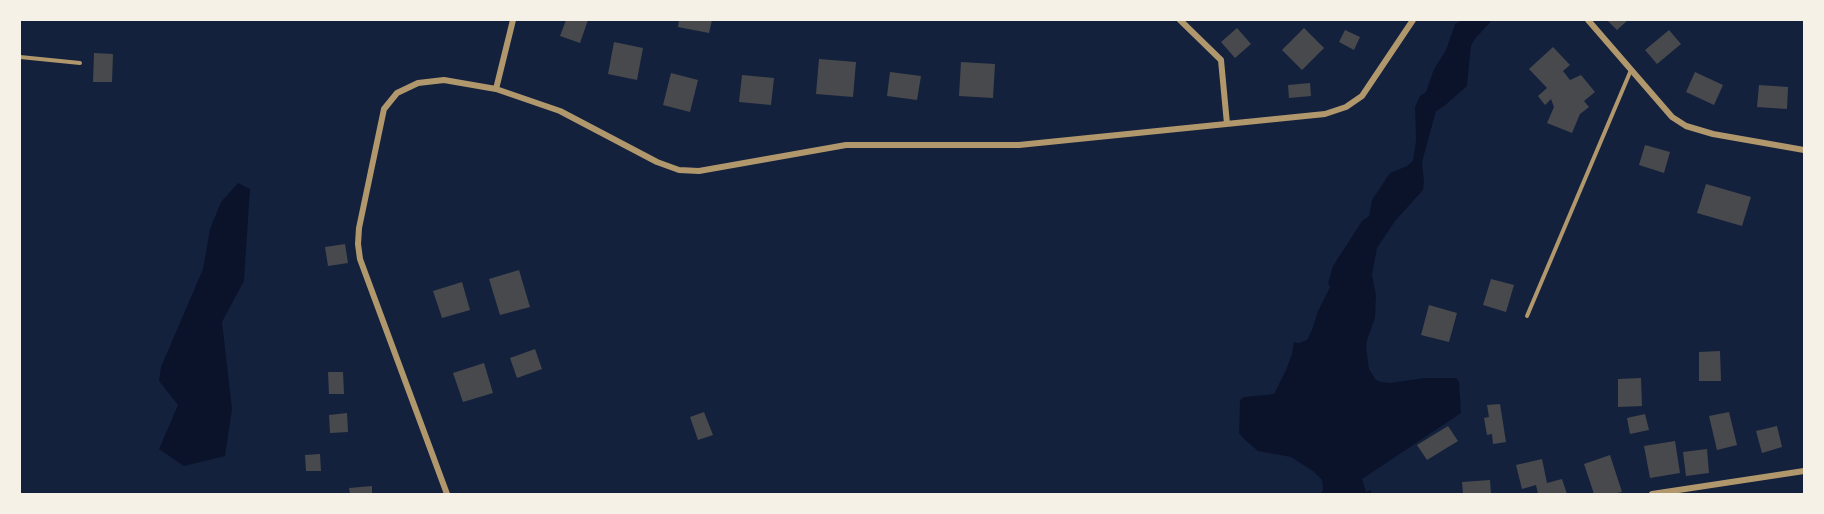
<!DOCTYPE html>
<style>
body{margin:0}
#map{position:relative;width:1824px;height:514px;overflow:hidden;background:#14213d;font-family:"Roboto Condensed",sans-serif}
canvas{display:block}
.frame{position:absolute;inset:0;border:21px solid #f6f1e7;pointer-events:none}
</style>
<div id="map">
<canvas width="1824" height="514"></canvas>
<div class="frame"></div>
</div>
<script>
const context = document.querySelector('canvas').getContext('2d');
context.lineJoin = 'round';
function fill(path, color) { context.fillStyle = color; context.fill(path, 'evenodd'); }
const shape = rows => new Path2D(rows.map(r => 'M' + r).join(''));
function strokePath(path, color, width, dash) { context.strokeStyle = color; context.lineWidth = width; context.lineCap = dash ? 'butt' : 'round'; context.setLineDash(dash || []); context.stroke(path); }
fill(shape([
 [1463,20,1492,20,1474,40,1471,46,1467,86,1443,107,1436,111,1422,162,1424,181,1423,190,1395,221,1377,248,1372,275,1376,295,1375,318,1367,340,1366,347,1369,369,1376,380,1381,382,1390,383,1424,378,1456,378,1459,381,1461,413,1362,479,1366,492,1371,490,1371,494,1321,494,1323,490,1322,480,1313,471,1291,457,1258,451,1246,441,1239,433,1240,400,1244,397,1274,394,1286,370,1292,354,1294,342,1299,343,1307,340,1312,330,1318,311,1330,287,1328,283,1333,266,1362,221,1369,216,1372,200,1390,173,1407,166,1413,161,1416,140,1415,107,1420,96,1426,92,1434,69,1446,50,1455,24],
 [238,183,250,189,244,281,222,322,232,409,225,456,184,466,159,449,178,405,159,381,161,367,203,269,210,229,221,202]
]), '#0b132b');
fill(shape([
 [566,20,588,20,580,43,560,36],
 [679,20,712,20,709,33,678,27],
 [1607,20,1628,20,1617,30],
 [1237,28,1251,44,1235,58,1221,42],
 [1304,28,1324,48,1302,70,1282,50],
 [1345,30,1360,37,1354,50,1339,42],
 [1669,30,1681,44,1657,64,1645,50],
 [614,42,643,48,637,80,608,74],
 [1553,47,1570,65,1563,71,1570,80,1581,75,1595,92,1584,101,1589,107,1580,114,1572,133,1547,123,1554,107,1551,99,1545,105,1538,96,1547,88,1529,69],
 [94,53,113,54,112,82,93,82],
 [819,59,856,62,853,97,816,94],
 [961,62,995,64,993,98,959,96],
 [890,72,921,76,917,100,887,96],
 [1695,72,1723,85,1714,105,1686,92],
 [671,73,698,80,690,112,663,105],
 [742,75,774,78,771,105,739,102],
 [1310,83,1311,96,1289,98,1288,85],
 [1759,85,1788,87,1787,109,1757,107],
 [1645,145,1670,152,1664,173,1639,165],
 [1706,184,1751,197,1742,226,1697,213],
 [345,244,348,263,328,266,325,247],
 [519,270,530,307,500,315,489,279],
 [1491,279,1514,285,1506,312,1483,305],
 [462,282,470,310,442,318,433,291],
 [1429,305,1457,313,1449,342,1421,335],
 [535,349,542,369,517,378,510,358],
 [1720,351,1721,381,1699,381,1699,352],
 [484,363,493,393,463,402,453,373],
 [328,372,343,372,344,394,329,394],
 [1641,378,1642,406,1618,407,1618,379],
 [1500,404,1506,442,1493,444,1492,434,1487,435,1484,418,1489,417,1487,405],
 [704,412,713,435,698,440,690,417],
 [1729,412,1737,445,1717,450,1709,416],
 [347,413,348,432,330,433,329,415],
 [1645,414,1649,430,1630,434,1627,418],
 [1448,426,1458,441,1427,460,1417,445],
 [1777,426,1782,447,1762,453,1756,431],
 [1675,441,1680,473,1650,478,1644,446],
 [1707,449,1709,473,1686,476,1683,452],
 [320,454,321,471,306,471,305,455],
 [1610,455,1622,492,1612,494,1594,494,1584,464],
 [1542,459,1547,483,1562,479,1567,494,1538,494,1536,485,1522,489,1516,465],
 [1490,480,1491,494,1463,494,1462,482],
 [372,486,372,494,350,494,349,488]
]), '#48494c');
strokePath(shape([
 [20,57,80,63],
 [1527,316,1631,70]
]), '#b1986c', 4);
strokePath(shape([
 [1180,20,1221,60,1227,124],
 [1588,20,1672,117,1686,126,1713,134,1804,150],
 [496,89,513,20],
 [447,494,360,259,358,244,359,228,384,109,397,93,418,83,444,80,496,89,560,111,657,162,679,170,699,171,846,145,1019,145,1325,114,1346,107,1362,96,1413,20],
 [1652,494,1804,471]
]), '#b1986c', 6);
</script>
